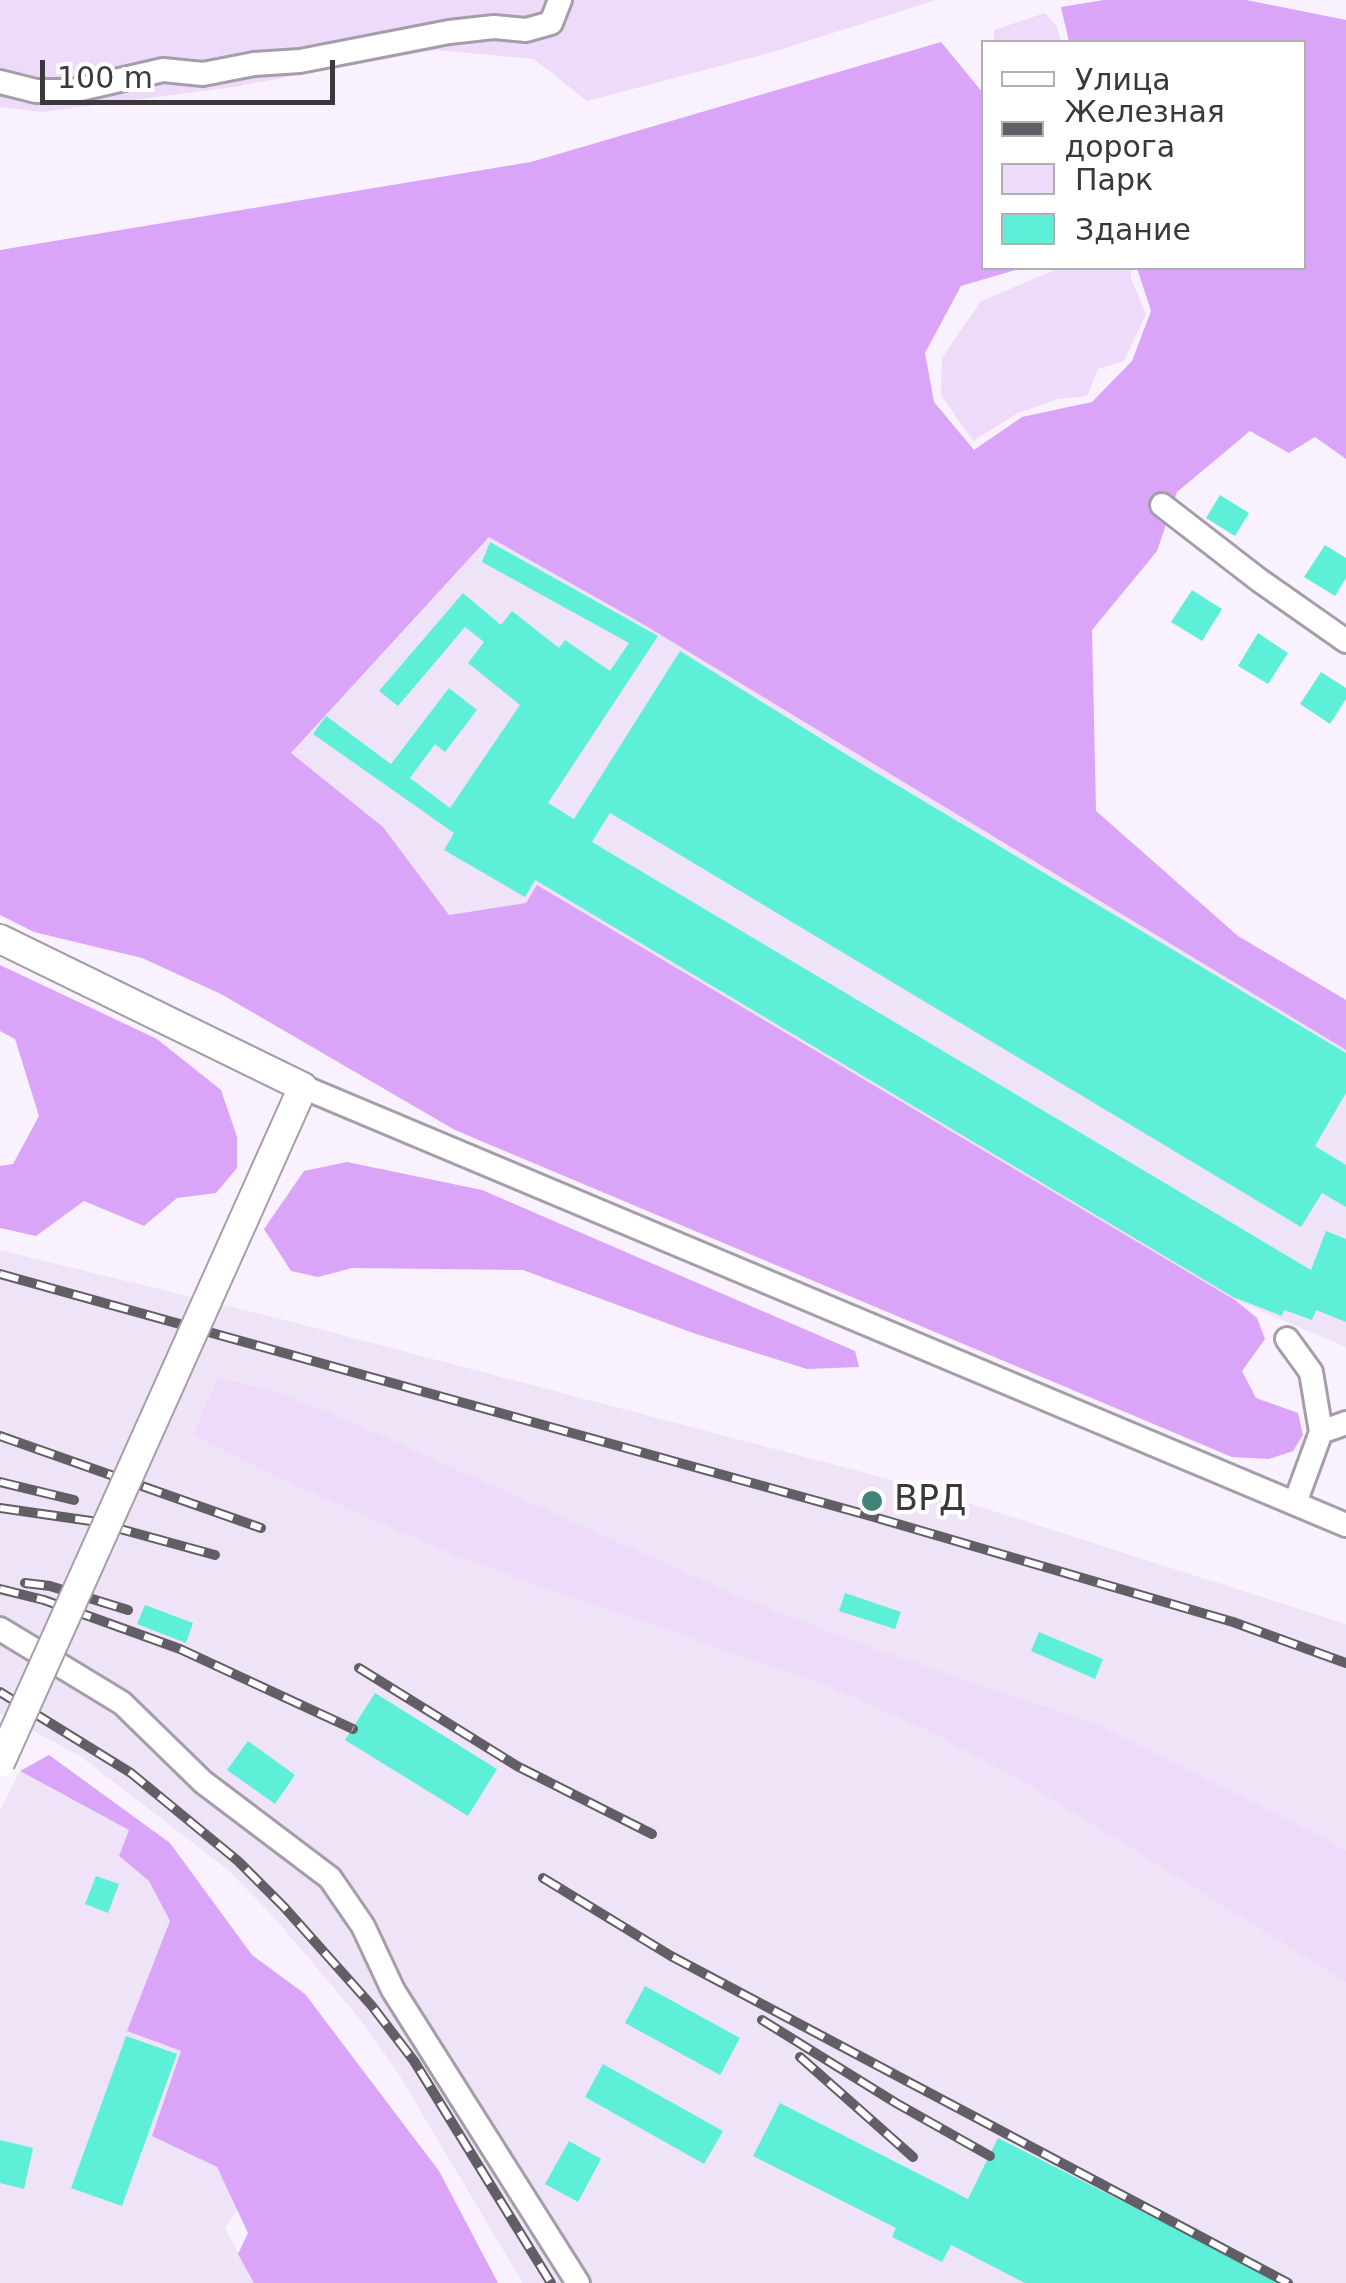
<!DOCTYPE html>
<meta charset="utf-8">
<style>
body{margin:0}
#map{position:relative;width:1346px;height:2283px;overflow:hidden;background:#f9f1fe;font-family:"DejaVu Sans",sans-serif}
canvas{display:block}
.legend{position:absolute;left:981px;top:40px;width:325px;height:230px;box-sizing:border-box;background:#fff;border:2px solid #b1afb1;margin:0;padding:12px 18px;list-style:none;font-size:30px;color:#3b383d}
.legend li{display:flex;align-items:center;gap:20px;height:50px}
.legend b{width:50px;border:2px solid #b1afb1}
.scale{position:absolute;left:40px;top:60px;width:295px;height:45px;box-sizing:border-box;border:5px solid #3b383d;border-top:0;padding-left:12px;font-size:30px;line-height:35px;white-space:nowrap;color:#3b383d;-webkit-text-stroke:8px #fff;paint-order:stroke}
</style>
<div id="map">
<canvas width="1346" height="2283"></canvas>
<ul class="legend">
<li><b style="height:12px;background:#fff"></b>Улица</li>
<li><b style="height:12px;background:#625e65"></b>Железная дорога</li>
<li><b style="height:28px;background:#eedaf9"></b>Парк</li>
<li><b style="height:28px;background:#5defd7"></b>Здание</li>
</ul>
<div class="scale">100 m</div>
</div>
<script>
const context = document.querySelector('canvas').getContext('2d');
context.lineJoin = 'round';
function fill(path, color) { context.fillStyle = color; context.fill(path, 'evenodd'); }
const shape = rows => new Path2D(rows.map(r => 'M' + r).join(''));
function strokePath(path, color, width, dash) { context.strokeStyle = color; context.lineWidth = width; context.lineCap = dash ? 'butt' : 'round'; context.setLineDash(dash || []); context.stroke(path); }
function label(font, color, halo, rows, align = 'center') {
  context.font = font + ' "DejaVu Sans",sans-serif'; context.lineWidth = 8; context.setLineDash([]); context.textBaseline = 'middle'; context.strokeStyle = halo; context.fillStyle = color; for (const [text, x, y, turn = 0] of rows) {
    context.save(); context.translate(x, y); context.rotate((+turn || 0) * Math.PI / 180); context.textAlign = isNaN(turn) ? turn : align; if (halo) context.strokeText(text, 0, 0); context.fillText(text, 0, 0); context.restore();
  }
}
fill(shape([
 [489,537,641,623,1346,1050,1346,1347,1235,1300,537,886,526,903,449,915,383,827,291,753],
 [0,1250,285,1320,915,1486,1346,1624,1346,2283,523,2283,396,2070,359,2018,273,1916,228,1870,80,1756,0,1713],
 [20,1771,130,1830,119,1856,149,1881,171,1921,128,2031,181,2051,217,2167,238,2209,225,2228,254,2283,0,2283,0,1811]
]), '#efe4f7');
fill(shape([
 [0,0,936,0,773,52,587,101,534,59,436,50,233,87,42,112,0,107],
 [1045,13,1057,27,1061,42,994,42,994,30],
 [1060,268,1131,268,1131,279,1146,314,1124,361,1098,369,1087,396,1058,399,1018,413,973,441,941,395,942,358,981,301],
 [218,1377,287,1396,364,1428,745,1599,875,1649,1098,1724,1346,1850,1346,1982,1031,1786,929,1731,828,1686,466,1560,285,1481,193,1435]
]), '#eedaf9');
fill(shape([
 [1104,0,1246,0,1346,20,1346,459,1315,437,1289,453,1250,431,1177,492,1157,551,1092,630,1096,811,1238,936,1346,1000,1346,1050,641,623,489,537,291,753,383,827,449,915,526,903,537,885,1235,1300,1257,1318,1265,1339,1242,1371,1256,1398,1298,1413,1303,1435,1293,1451,1269,1459,1232,1457,455,1130,221,994,142,958,34,932,0,915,0,250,531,162,941,42,983,93,984,268,1022,268,961,286,925,353,934,402,974,450,1022,417,1092,402,1132,361,1151,311,1137,268,1304,268,1304,42,1069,42,1061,7],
 [0,965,157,1039,221,1090,237,1137,237,1168,216,1193,177,1198,144,1226,84,1201,36,1236,0,1228,0,1166,13,1164,39,1116,15,1039,0,1031],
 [347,1162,482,1190,855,1351,859,1367,807,1369,696,1334,523,1270,352,1268,318,1277,291,1271,264,1229,304,1171],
 [49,1755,170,1843,252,1955,305,1994,439,2171,498,2283,254,2283,238,2254,248,2233,217,2167,152,2136,181,2051,127,2031,170,1921,149,1881,119,1856,129,1830,20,1771]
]), '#daa4f8');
fill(shape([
 [1220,495,1249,513,1235,536,1206,518],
 [490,542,658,636,548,803,574,819,680,651,865,766,1346,1053,1346,1093,1315,1146,1346,1165,1346,1207,1322,1193,1301,1227,610,813,592,842,1311,1270,1326,1231,1346,1239,1346,1322,1316,1310,1312,1320,1284,1310,1282,1316,1233,1297,535,880,525,897,444,850,454,833,313,734,326,716,391,764,449,688,477,710,445,752,435,744,410,778,450,808,520,705,468,663,484,642,465,627,398,706,379,691,463,593,501,625,512,611,559,648,565,640,610,671,629,643,482,562],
 [1325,545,1346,558,1346,578,1335,596,1304,577],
 [1192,590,1222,609,1202,641,1171,622],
 [1258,633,1288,653,1268,684,1238,666],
 [1321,672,1346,688,1346,699,1330,724,1300,704],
 [845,1593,901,1612,895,1629,839,1611],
 [145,1605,193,1623,186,1643,137,1624],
 [1039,1632,1103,1659,1095,1679,1031,1651],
 [375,1693,497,1769,468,1816,345,1740],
 [248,1741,295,1775,275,1804,227,1770],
 [96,1876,119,1884,108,1913,85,1904],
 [645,1986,740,2038,720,2075,625,2023],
 [126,2036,177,2054,122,2206,71,2188],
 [603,2064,723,2131,704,2164,585,2097],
 [780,2103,968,2199,998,2138,1283,2283,1025,2283,951,2245,942,2262,892,2237,896,2228,753,2156],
 [0,2140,33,2148,24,2189,0,2183],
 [569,2141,601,2159,578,2202,545,2184]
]), '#5defd7');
const minor = shape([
 [0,82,36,91,72,91,163,70,203,74,254,64,300,61,449,32,494,27,526,30,551,23,560,0],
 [1162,505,1259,580,1346,641],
 [303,1087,1346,1525],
 [1287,1339,1311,1372,1321,1432],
 [1295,1503,1321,1432,1346,1423],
 [0,1629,122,1703,203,1782,330,1878,363,1926,393,1990,578,2283]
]);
const major = shape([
 [0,939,303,1087,243,1221]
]);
strokePath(minor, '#a59daa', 28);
strokePath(major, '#a59daa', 32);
strokePath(minor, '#fff', 22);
strokePath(major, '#fff', 28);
const rail = shape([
 [0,1274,867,1515,1233,1622,1346,1663],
 [0,1436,261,1528],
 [0,1482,74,1500],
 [0,1508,91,1521,215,1555],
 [25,1583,50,1586,128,1610],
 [0,1589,44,1600,180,1649,353,1729],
 [359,1668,517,1766,652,1834],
 [0,1692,131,1773,238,1861,284,1907,372,2006,414,2061,551,2283],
 [543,1878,671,1956,1288,2283],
 [762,2020,896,2103,990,2156],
 [800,2057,913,2157]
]);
strokePath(rail, '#625e65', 10);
strokePath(rail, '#fff', 6, [19]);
const majorBridge = shape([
 [0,1763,243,1221]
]);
strokePath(majorBridge, '#a59daa', 32, []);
strokePath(majorBridge, '#fff', 28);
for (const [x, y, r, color] of [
 [872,1501,12,"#408478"]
]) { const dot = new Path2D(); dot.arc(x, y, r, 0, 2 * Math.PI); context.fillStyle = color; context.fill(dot); strokePath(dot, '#fff', 4); }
label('35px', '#3b383d', '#fff', [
 ["ВРД",894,1501]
], 'left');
</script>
